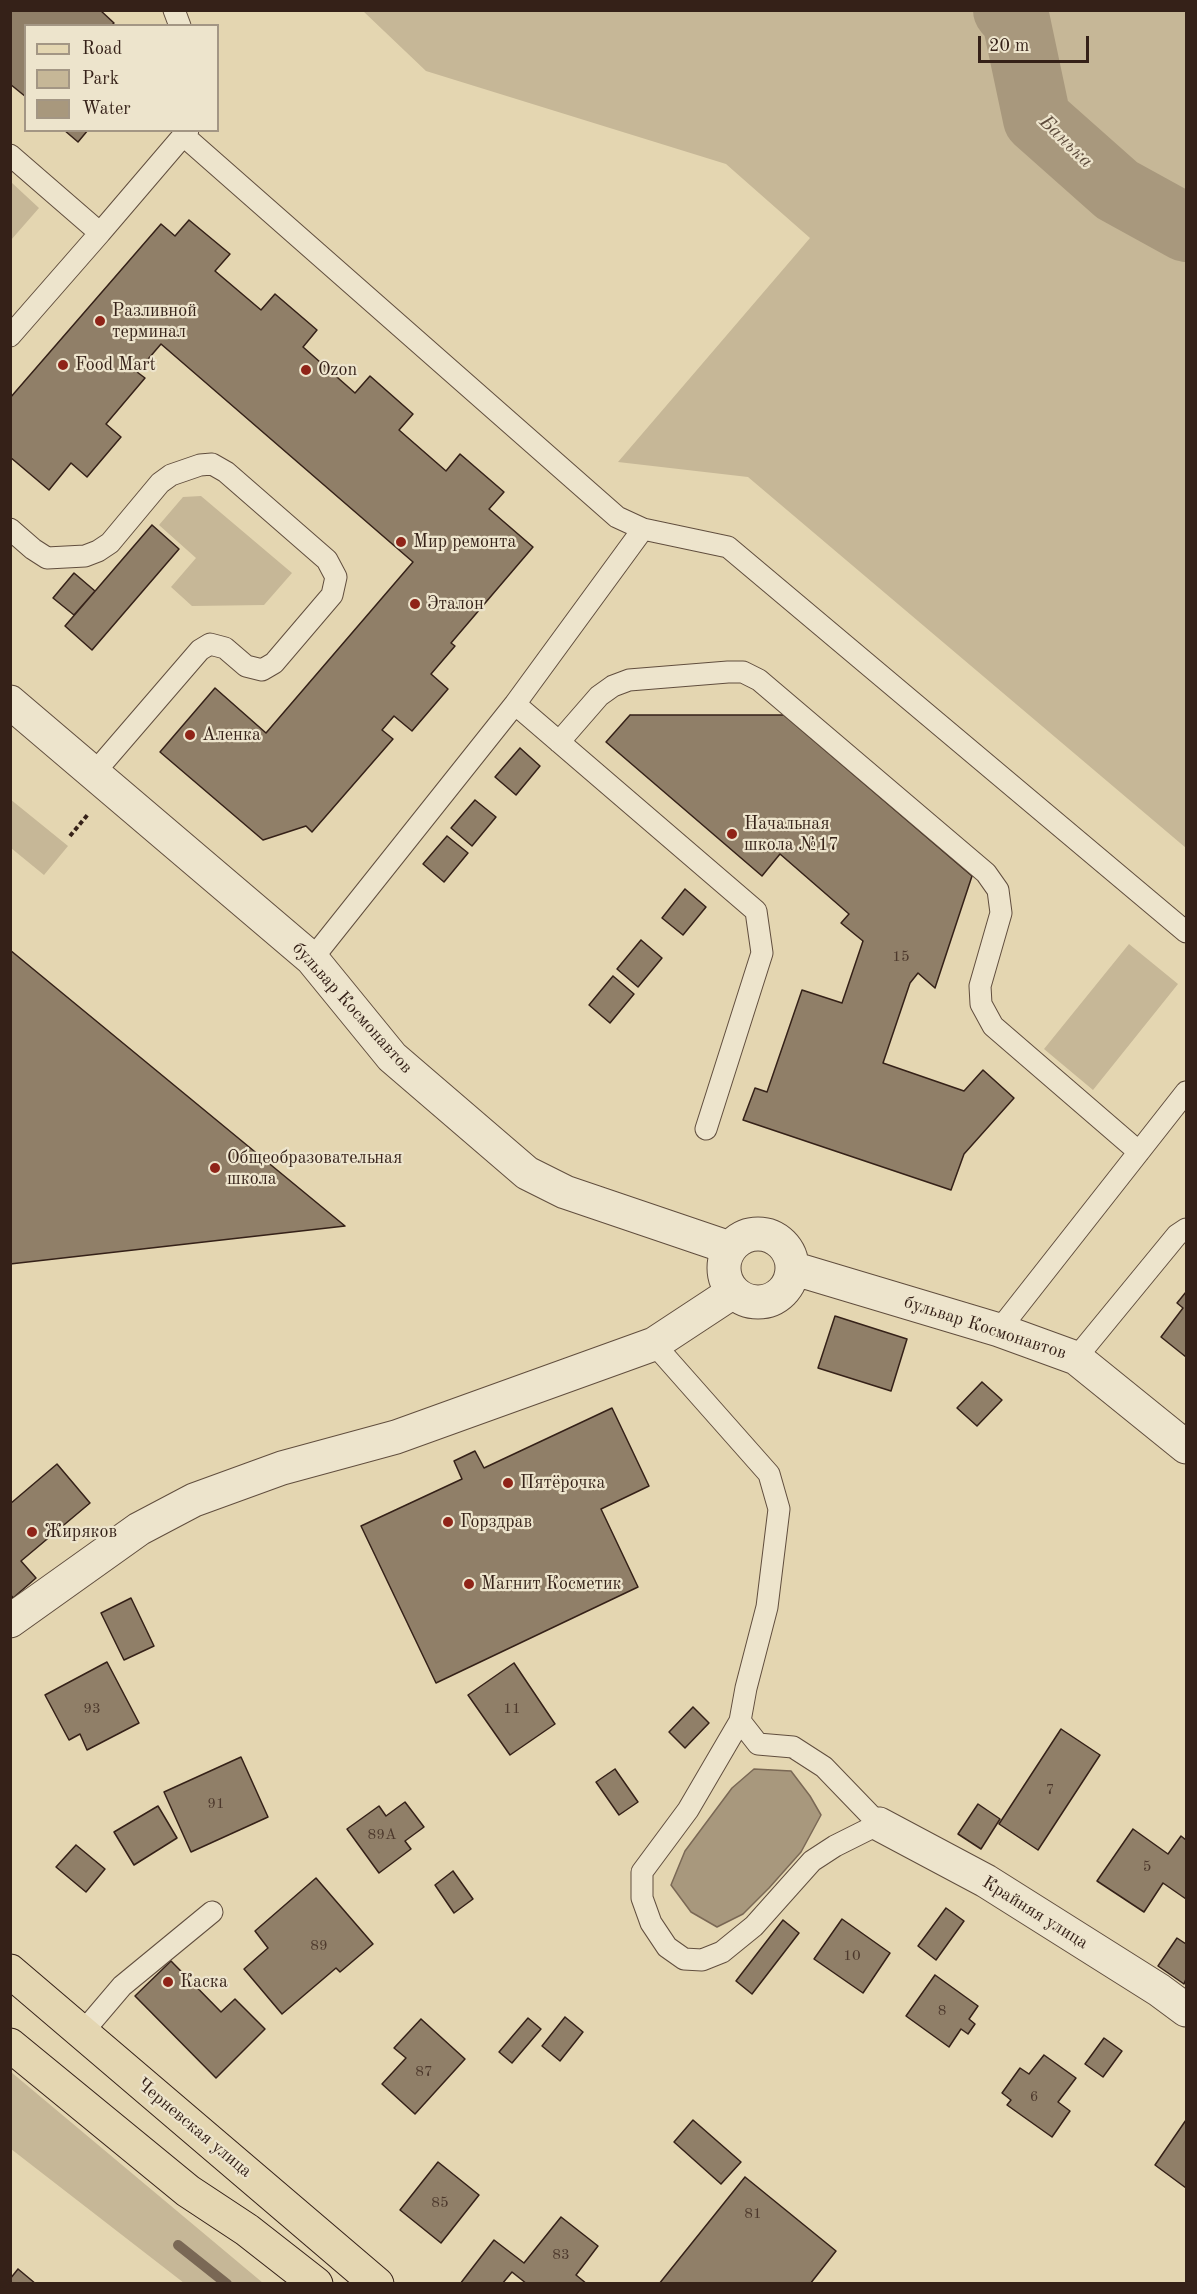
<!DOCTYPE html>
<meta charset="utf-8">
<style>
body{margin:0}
#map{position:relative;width:1197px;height:2294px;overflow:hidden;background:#e4d6b1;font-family:"Old Standard TT",serif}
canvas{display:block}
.frame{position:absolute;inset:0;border:12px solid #352118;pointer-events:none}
.legend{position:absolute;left:24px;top:24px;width:195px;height:108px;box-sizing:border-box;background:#ede4cc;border:2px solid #a39684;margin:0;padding:8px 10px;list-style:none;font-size:18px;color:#352118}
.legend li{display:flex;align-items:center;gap:12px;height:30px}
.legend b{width:30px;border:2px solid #a39684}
.scale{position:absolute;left:978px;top:36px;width:111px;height:27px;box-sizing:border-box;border:3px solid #352118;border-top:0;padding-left:8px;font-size:18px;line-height:21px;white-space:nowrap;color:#352118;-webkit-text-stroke:4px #ede4cc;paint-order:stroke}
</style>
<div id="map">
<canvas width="1197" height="2294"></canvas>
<div class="frame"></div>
<ul class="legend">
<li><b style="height:8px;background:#e4d6b1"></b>Road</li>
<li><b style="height:16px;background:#c6b797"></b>Park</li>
<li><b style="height:16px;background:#a8987d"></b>Water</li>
</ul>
<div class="scale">20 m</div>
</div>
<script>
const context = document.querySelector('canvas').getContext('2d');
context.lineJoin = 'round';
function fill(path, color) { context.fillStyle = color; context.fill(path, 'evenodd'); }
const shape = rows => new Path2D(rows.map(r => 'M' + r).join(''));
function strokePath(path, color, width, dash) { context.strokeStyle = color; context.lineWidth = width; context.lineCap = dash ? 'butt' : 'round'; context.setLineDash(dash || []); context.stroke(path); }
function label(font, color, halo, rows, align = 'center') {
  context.font = font + ' "Old Standard TT",serif'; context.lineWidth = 4.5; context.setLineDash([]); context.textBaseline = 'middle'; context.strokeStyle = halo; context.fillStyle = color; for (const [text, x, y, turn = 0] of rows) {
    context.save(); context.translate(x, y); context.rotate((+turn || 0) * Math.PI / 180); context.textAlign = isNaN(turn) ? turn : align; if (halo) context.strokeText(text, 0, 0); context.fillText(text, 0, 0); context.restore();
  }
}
fill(shape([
 [363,11,1186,11,1186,848,748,477,618,462,810,238,726,164,426,71],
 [11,182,39,208,11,240],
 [201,496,292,573,264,605,192,606,171,587,196,558,159,525,183,497],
 [10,799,68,846,44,875,11,848],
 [1129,944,1178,984,1093,1090,1044,1049],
 [11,2072,263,2283,184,2283,11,2149]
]), '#c6b797');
const water = shape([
 [754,1769,791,1771,810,1796,821,1815,801,1852,769,1888,743,1914,717,1927,691,1912,671,1885,685,1851,732,1788,754,1769]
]);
fill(water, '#a8987d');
strokePath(water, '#7a6855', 1.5);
strokePath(shape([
 [178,2245,227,2284]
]), '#7a6855', 10);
strokePath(shape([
 [1007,10,1016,20,1037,119,1117,190,1186,228]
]), '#a8987d', 68);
const building = shape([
 [10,10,100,10,114,23,111,26,26,26,26,97,10,84,10,10],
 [64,130,88,130,78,142,64,130],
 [189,220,230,254,215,271,261,310,275,294,317,330,303,347,355,393,370,376,413,414,399,430,446,471,460,454,504,492,489,509,533,547,451,643,455,646,431,674,448,689,412,731,394,716,382,730,393,739,312,832,306,826,263,840,160,752,215,688,266,733,413,562,161,344,137,372,145,378,106,424,121,437,87,477,71,463,49,490,10,457,10,398,161,224,175,236,189,220],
 [152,525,179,549,92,650,65,626,152,525],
 [74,573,95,591,74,615,53,598,74,573],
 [630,715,784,715,972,876,935,988,918,973,910,983,883,1063,964,1091,983,1070,1014,1098,964,1154,951,1190,743,1120,755,1088,767,1092,802,990,842,1003,863,941,841,923,849,914,780,854,762,876,606,742,630,715],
 [520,748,540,766,516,795,495,777,520,748],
 [475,800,496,817,472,846,451,828,475,800],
 [447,836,468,853,444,882,423,864,447,836],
 [685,889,706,907,683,935,662,918,685,889],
 [641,940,662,958,638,987,617,969,641,940],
 [10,950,345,1226,10,1264,10,950],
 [613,976,634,994,610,1023,589,1005,613,976],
 [1186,1292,1186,1357,1161,1337,1183,1308,1177,1303,1186,1292],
 [835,1316,907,1339,891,1391,818,1368,835,1316],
 [982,1382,1002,1400,977,1426,957,1408,982,1382],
 [612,1408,649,1486,601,1509,638,1587,436,1683,361,1526,462,1479,454,1461,475,1451,484,1468,612,1408],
 [57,1464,90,1503,21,1561,36,1578,13,1598,10,1594,10,1504,57,1464],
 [131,1598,154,1646,124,1660,101,1613,131,1598],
 [107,1662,139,1723,87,1750,80,1734,69,1740,45,1695,107,1662],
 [514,1663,555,1724,510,1755,468,1695,514,1663],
 [693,1707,709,1723,685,1748,669,1732,693,1707],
 [1061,1729,1100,1755,1038,1850,999,1824,1061,1729],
 [241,1757,268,1817,191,1852,164,1792,241,1757],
 [615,1769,638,1802,619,1815,596,1782,615,1769],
 [405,1802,424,1827,405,1841,411,1849,379,1873,347,1829,379,1806,386,1816,405,1802],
 [978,1804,1000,1819,981,1849,958,1834,978,1804],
 [158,1806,177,1838,134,1865,114,1832,158,1806],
 [1133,1829,1168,1854,1181,1836,1186,1840,1186,1899,1163,1883,1144,1912,1097,1881,1133,1829],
 [76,1845,105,1869,86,1892,56,1867,76,1845],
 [453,1871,473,1899,454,1913,435,1885,453,1871],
 [316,1878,373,1944,340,1972,336,1968,282,2014,244,1969,268,1948,255,1931,316,1878],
 [946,1908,964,1921,936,1960,918,1946,946,1908],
 [842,1919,890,1953,863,1993,814,1959,842,1919],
 [783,1920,799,1933,752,1994,736,1981,783,1920],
 [1177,1938,1186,1944,1186,1979,1184,1984,1158,1966,1177,1938],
 [171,1961,221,2012,235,1999,265,2029,216,2078,135,1996,171,1961],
 [935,1975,978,2006,969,2019,975,2024,968,2034,961,2029,949,2047,906,2016,935,1975],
 [565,2017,583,2032,560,2061,542,2046,565,2017],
 [528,2018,541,2029,512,2063,499,2052,528,2018],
 [421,2019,465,2059,415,2114,382,2084,406,2058,394,2048,421,2019],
 [1104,2038,1122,2051,1103,2077,1085,2064,1104,2038],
 [1044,2055,1076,2078,1058,2102,1070,2111,1052,2137,1007,2105,1011,2100,1002,2093,1020,2068,1029,2074,1044,2055],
 [693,2120,741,2162,721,2184,674,2142,693,2120],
 [1186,2120,1186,2188,1155,2165,1186,2120],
 [438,2162,479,2195,441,2243,400,2210,438,2162],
 [745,2177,836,2251,810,2284,659,2284,745,2177],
 [561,2217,598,2246,576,2275,587,2284,527,2284,512,2272,502,2284,460,2284,494,2240,524,2263,561,2217],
 [18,2269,36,2284,10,2284,10,2279,18,2269]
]);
fill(building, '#907f68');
strokePath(building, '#352118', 1.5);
const lane = shape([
 [174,10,180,26],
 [184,136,617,517,643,529,515,704,312,959],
 [10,155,100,233,188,130],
 [10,336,100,233],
 [10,529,33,549,47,558,85,556,98,551,110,543,160,483,171,475,200,465,212,464,226,472,327,560,336,577,332,595,274,663,262,670,246,666,225,648,210,644,200,650,94,773],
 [643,529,728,547,1186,932],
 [515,704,756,911,762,953,706,1129],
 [559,742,599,696,613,686,629,680,728,672,743,672,759,680,986,873,998,890,1001,913,980,986,981,1004,993,1026,1139,1152],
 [999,1330,1186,1092],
 [654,1344,769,1474,779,1509,767,1607,746,1688,740,1721,758,1744,793,1747,824,1767,879,1824,835,1846,812,1861,754,1926,722,1952,702,1960,684,1959,667,1947,651,1923,642,1898,642,1872,688,1810,740,1721],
 [1076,1358,1177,1235,1186,1229],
 [82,2033,122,1986,212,1912]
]);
const street = shape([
 [10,702,312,959,392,1057,527,1173,565,1192,730,1248],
 '724 1268a34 34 0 1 1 68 0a34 34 0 1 1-68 0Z',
 [792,1268,999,1330,1076,1358,1186,1447],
 [10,1621,139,1529,194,1500,282,1468,396,1437,654,1344,733,1292],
 [879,1824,986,1881,1159,1990,1186,2010]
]);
const primary = shape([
 [10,1971,377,2284],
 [10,2045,188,2191,247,2230,316,2284]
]);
strokePath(lane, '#614e3e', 23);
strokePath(street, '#614e3e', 35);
strokePath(primary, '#352118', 35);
strokePath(shape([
 [70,836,89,813]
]), '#352118', 4, [4.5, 3]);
strokePath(lane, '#ede4cc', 21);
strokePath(street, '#ede4cc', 33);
strokePath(primary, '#e4d6b1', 33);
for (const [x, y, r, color] of [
 [100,321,6,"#8f2418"],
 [63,365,6,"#8f2418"],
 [306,370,6,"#8f2418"],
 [401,542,6,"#8f2418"],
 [415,604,6,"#8f2418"],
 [190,735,6,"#8f2418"],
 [732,834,6,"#8f2418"],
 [215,1168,6,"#8f2418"],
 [508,1483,6,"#8f2418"],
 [448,1522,6,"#8f2418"],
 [32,1532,6,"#8f2418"],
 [469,1584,6,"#8f2418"],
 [168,1982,6,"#8f2418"]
]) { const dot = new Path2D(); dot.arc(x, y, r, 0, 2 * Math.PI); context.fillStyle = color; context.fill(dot); strokePath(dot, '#ede4cc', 2); }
label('15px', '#4c382c', null, [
 ["15",901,957],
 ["93",92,1709],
 ["11",512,1709],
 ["7",1050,1790],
 ["91",216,1804],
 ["89А",382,1835],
 ["5",1147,1867],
 ["89",319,1946],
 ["10",852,1956],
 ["8",942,2011],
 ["87",424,2072],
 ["6",1034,2097],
 ["85",440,2203],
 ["81",753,2214],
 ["83",561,2255]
]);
label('18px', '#352118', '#ede4cc', [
 ["Разливной",112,311],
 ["терминал",112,332],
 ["Food Mart",75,365],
 ["Ozon",318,370],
 ["Мир ремонта",413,542],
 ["Эталон",427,604],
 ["Аленка",202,735],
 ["Начальная",744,824],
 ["школа №17",744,845],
 ["Общеобразовательная",227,1158],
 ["школа",227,1179],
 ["Пятёрочка",520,1483],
 ["Горздрав",460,1522],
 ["Жиряков",44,1532],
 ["Магнит Косметик",481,1584],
 ["Каска",180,1982]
], 'left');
label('18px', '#352118', '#ede4cc', [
 ["бульвар Космонавтов",352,1008,48],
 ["бульвар Космонавтов",985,1328,18],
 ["Крайняя улица",1035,1913,32],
 ["Черневская улица",194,2128,40]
]);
label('italic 20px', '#5d4b3b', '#ede4cc', [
 ["Банька",1066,142,44]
]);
</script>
